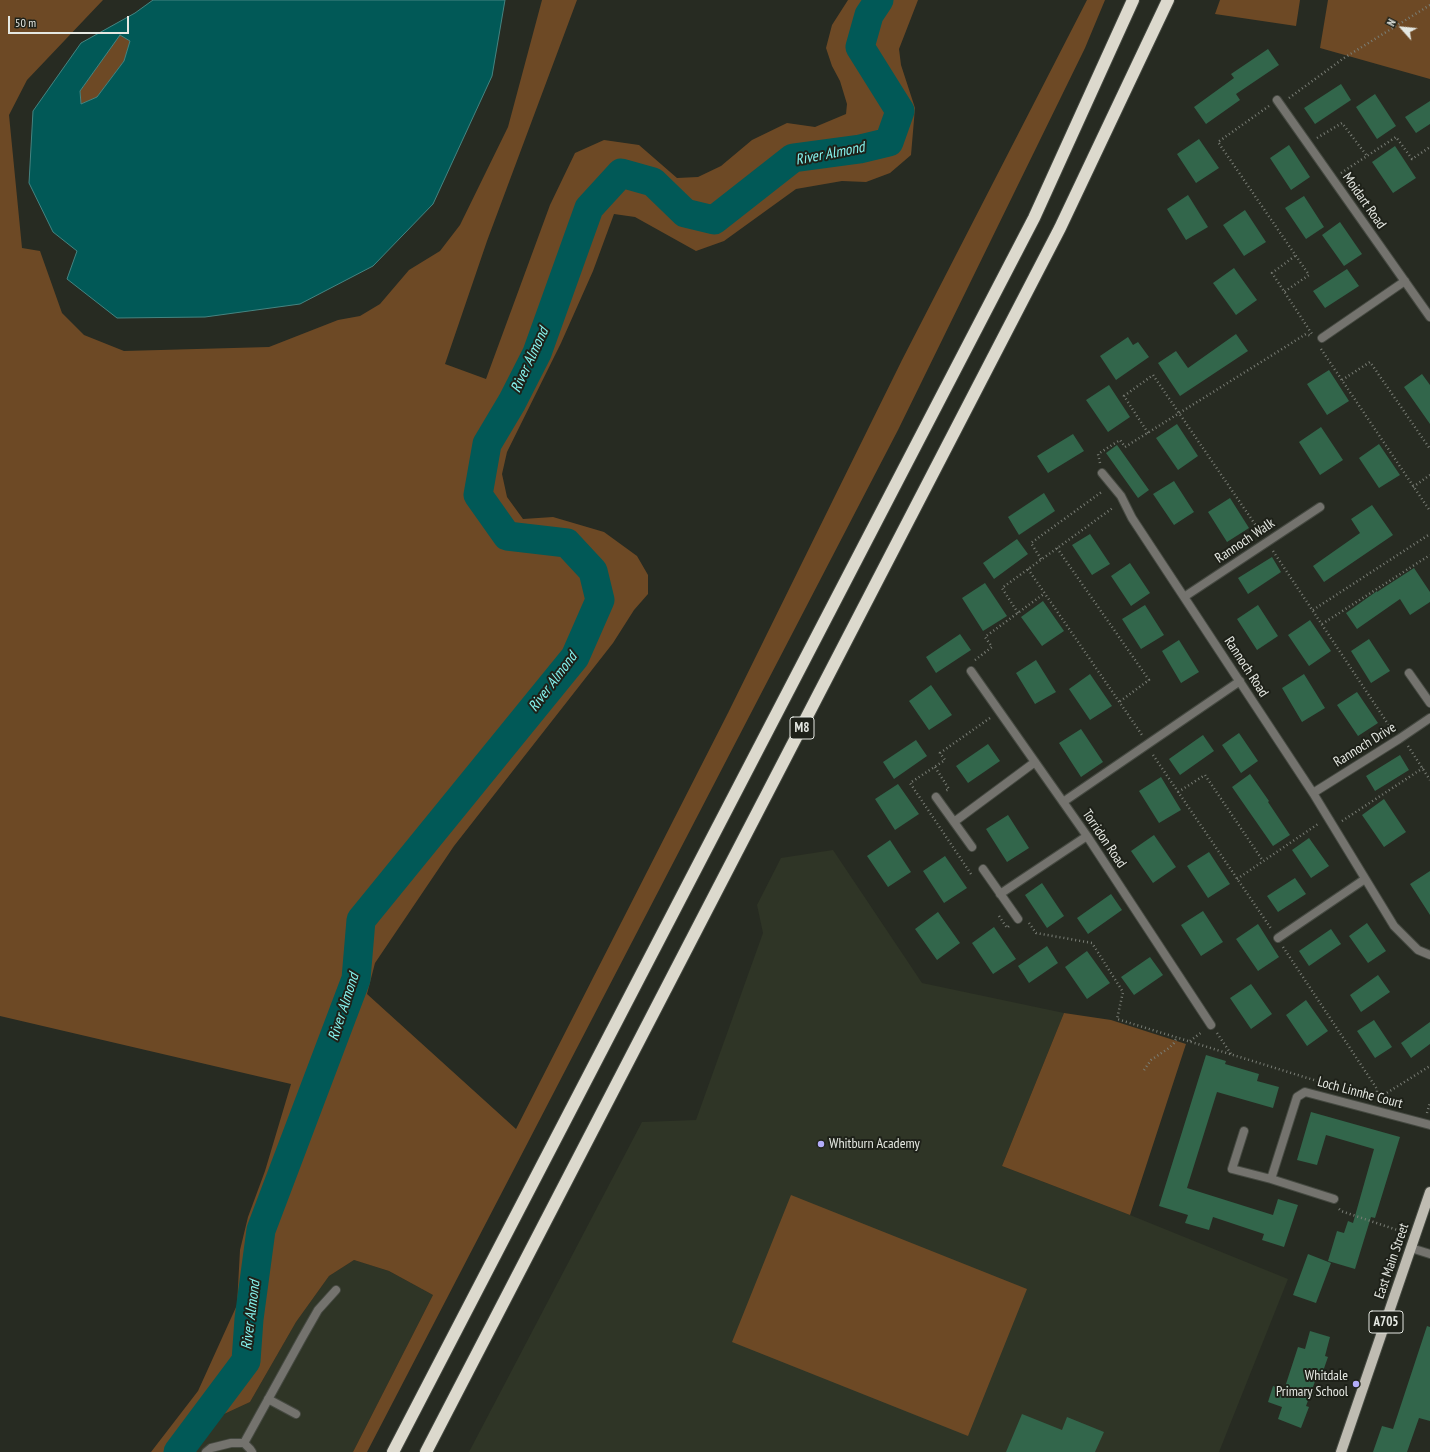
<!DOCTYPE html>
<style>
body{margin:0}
#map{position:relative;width:1430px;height:1452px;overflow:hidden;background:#272b22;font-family:"PT Sans Narrow",sans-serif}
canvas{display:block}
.north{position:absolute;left:1382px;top:8px;width:40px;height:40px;-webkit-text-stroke:3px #1e2119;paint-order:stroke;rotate:297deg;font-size:11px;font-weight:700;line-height:16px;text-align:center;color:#e5e8e2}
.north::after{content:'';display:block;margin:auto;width:14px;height:18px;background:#e5e8e2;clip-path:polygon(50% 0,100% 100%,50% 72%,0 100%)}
.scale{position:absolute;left:8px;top:16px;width:121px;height:18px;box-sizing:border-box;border:2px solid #e5e8e2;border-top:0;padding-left:5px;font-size:12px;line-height:14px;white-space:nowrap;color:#e5e8e2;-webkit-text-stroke:3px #1e2119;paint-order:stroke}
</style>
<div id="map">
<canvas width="1430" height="1452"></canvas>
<div class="north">N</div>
<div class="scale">50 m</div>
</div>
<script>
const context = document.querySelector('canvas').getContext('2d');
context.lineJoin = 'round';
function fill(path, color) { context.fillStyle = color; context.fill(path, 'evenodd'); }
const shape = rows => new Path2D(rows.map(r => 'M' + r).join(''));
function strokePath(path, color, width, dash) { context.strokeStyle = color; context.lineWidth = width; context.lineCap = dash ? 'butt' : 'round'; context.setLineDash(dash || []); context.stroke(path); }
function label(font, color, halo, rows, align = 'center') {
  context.font = font + ' "PT Sans Narrow",sans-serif'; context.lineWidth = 4; context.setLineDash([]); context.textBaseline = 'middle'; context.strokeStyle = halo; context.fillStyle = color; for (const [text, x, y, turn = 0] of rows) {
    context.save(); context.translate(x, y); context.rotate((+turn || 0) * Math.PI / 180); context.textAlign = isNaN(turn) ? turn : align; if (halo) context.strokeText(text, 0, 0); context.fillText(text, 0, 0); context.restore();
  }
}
fill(shape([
 [833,850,922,983,1064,1013,1002,1166,1130,1215,1288,1279,1219,1452,469,1452,642,1122,696,1120,763,933,757,905,781,858],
 [354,1260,389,1271,433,1295,353,1452,187,1452,222,1415,250,1402,296,1322,329,1276]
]), '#2f3526');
fill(shape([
 [0,0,103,0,27,80,9,115,22,248,40,251,62,313,84,335,124,351,269,347,338,320,360,316,380,304,409,270,440,251,460,225,508,127,542,0,577,0,487,241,445,364,486,379,550,205,575,153,604,140,639,145,677,178,698,177,721,166,752,140,787,123,815,127,846,114,847,104,840,81,832,66,826,48,832,25,848,0,918,0,899,49,901,65,915,108,911,155,890,173,866,182,842,181,796,189,724,241,696,251,635,217,614,214,593,271,561,343,507,452,502,474,507,497,523,519,553,517,604,532,637,556,648,575,648,594,634,610,613,643,454,846,375,963,367,994,516,1129,728,713,902,360,1087,0,1105,0,1085,48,898,430,367,1452,353,1452,433,1295,389,1271,354,1260,329,1276,296,1322,250,1402,222,1415,187,1452,151,1452,198,1391,237,1305,240,1250,248,1217,265,1171,291,1084,0,1016],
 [1220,0,1300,0,1296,26,1215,14],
 [1328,0,1430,0,1430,79,1320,48],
 [120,34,130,41,124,61,97,97,81,104,80,91],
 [1064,1013,1111,1020,1186,1044,1130,1215,1002,1166],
 [791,1195,1027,1289,968,1436,732,1342]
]), '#6d4925');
const water = shape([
 [153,0,505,0,492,76,433,204,373,266,300,304,205,317,117,318,67,279,77,251,53,232,29,183,33,111,81,43,135,13,153,0],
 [120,35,130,41,124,61,97,97,81,104,80,91,120,35]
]);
fill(water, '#015957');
strokePath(water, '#458481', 1);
strokePath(shape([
 [178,1452,246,1361,249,1319,261,1230,356,979,361,920,575,657,600,600,593,571,567,543,507,536,478,495,487,444,512,402,537,353,589,208,621,173,653,182,685,213,714,220,793,158,860,149,889,142,900,111,860,47,869,15,879,0]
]), '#015957', 29);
fill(shape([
 [1268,49,1279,65,1236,94,1240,100,1206,124,1194,107,1234,78,1231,74],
 [1341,84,1351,100,1315,124,1304,108],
 [1375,94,1396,126,1377,139,1356,107],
 [1430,101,1430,124,1416,133,1405,117],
 [1199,139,1219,168,1196,183,1177,154],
 [1289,145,1310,177,1291,190,1270,158],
 [1395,146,1416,178,1393,193,1372,162],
 [1188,195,1208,227,1186,240,1167,209],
 [1304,196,1324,227,1306,239,1285,208],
 [1245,210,1266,242,1244,256,1223,225],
 [1340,222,1362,254,1344,266,1322,235],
 [1234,268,1257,300,1236,315,1213,283],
 [1347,269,1359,286,1325,308,1313,291],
 [1236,334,1248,351,1180,396,1158,363,1176,351,1188,368],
 [1128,337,1133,345,1138,342,1149,357,1116,380,1100,356],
 [1329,370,1349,401,1327,415,1307,384],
 [1422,374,1430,385,1430,424,1404,387],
 [1109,385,1130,417,1108,432,1086,400],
 [1177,424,1198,456,1178,470,1156,438],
 [1321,427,1343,460,1320,475,1299,442],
 [1073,434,1084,451,1048,473,1037,456],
 [1379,444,1400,475,1379,488,1359,458],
 [1117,445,1149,490,1138,498,1106,453],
 [1174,481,1194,512,1174,525,1153,494],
 [1044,493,1055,511,1019,535,1008,517],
 [1230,498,1249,528,1227,542,1208,512],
 [1372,505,1393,535,1324,582,1313,566,1360,533,1351,519],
 [1090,534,1110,564,1092,575,1072,545],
 [1017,539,1028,554,994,579,983,563],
 [1272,557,1281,572,1248,594,1238,578],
 [1130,563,1150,593,1131,606,1111,576],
 [1414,568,1430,592,1430,602,1410,615,1400,599,1357,629,1346,613,1377,591,1377,592],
 [985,583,1007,616,983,631,962,598],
 [1043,601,1064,631,1042,646,1021,617],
 [1145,605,1164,635,1141,649,1122,619],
 [1258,605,1278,636,1257,650,1237,619],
 [1310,620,1331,651,1309,666,1288,635],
 [960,634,971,650,936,673,926,657],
 [1369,639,1390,671,1371,683,1351,651],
 [1179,640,1199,672,1181,683,1162,651],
 [1036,660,1056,692,1035,704,1016,673],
 [1090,674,1112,706,1090,720,1069,689],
 [1304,674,1325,708,1302,722,1282,688],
 [931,685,952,715,929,730,909,701],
 [1357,692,1378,723,1358,736,1337,705],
 [1081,729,1103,762,1081,777,1059,743],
 [1239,733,1258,761,1241,773,1222,745],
 [1203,735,1214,751,1180,775,1169,759],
 [916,740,927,756,894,779,883,762],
 [988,744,1000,761,968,783,956,766],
 [1400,755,1409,770,1375,791,1366,776],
 [1250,774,1269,801,1268,802,1290,835,1273,846,1232,787],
 [1161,777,1181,810,1159,823,1139,791],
 [898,784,919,814,895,830,875,799],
 [1384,799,1406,832,1384,847,1362,815],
 [1008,815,1029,848,1007,862,986,829],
 [1154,835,1176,867,1153,883,1131,851],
 [1309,838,1329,866,1311,878,1292,850],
 [890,840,911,872,888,887,867,856],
 [1209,852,1230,884,1208,898,1187,866],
 [945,856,967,888,944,903,923,871],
 [1430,871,1430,915,1410,884],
 [1295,878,1306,894,1278,912,1267,896],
 [1042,883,1064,916,1047,928,1025,895],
 [1111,894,1122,910,1088,934,1077,918],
 [1203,911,1223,942,1201,956,1181,925],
 [938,912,960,943,937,960,915,929],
 [1367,923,1386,951,1368,963,1349,936],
 [1258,924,1279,957,1258,971,1236,939],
 [994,927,1016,959,993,974,972,943],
 [1331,929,1341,944,1309,966,1299,951],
 [1047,946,1058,963,1029,983,1018,966],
 [1087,951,1110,983,1087,999,1065,967],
 [1150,957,1163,975,1134,995,1121,977],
 [1378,975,1390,992,1361,1012,1350,995],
 [1251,984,1272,1014,1251,1029,1230,998],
 [1306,1000,1328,1031,1307,1046,1286,1015],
 [1374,1020,1392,1047,1375,1058,1357,1031],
 [1430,1022,1430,1044,1411,1058,1401,1043],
 [1206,1055,1226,1061,1225,1064,1259,1074,1257,1081,1279,1087,1273,1108,1217,1092,1187,1188,1273,1215,1278,1199,1298,1205,1284,1247,1262,1240,1264,1234,1213,1217,1209,1230,1185,1223,1188,1215,1159,1206],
 [1311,1112,1400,1137,1375,1218,1371,1217,1355,1269,1328,1261,1337,1231,1344,1233,1348,1221,1353,1223,1374,1149,1326,1135,1317,1165,1297,1160],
 [1308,1254,1331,1263,1316,1303,1293,1295],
 [1427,1326,1430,1327,1430,1421,1419,1418,1407,1452,1373,1452,1382,1426,1393,1429],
 [1310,1331,1330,1337,1325,1356,1328,1357,1321,1377,1317,1376,1306,1406,1309,1407,1301,1428,1278,1419,1282,1407,1268,1402,1273,1386,1284,1390,1298,1347,1305,1349],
 [1022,1414,1062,1430,1067,1417,1104,1432,1095,1452,1006,1452]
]), '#32664b');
const service = shape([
 [268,1399,296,1414],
 [244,1443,302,1338,318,1310,336,1290],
 [206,1452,211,1448,231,1443,244,1443,250,1449,252,1452]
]);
const minor = shape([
 [1277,100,1430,317],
 [1322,338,1405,281],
 [1102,473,1121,496,1132,518,1313,793,1394,926,1418,950,1430,955],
 [1184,597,1320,507],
 [971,671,1087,836,1211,1025],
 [1409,673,1430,703],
 [1313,793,1399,739,1430,718],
 [936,797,972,847],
 [1063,802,1240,681],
 [954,822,1035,762],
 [983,869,1018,919],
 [1000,894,1087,836],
 [1278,938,1365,879],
 [1244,1131,1232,1169,1271,1179,1334,1199],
 [1271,1179,1297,1097,1305,1092,1430,1125],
 [1411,1248,1430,1254]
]);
const primary = shape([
 [1341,1452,1430,1192]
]);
const motorway = shape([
 [393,1452,1034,218,1133,0],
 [426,1452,1060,228,1168,0]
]);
strokePath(service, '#454941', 10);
strokePath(minor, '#454941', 10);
strokePath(primary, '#454941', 12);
strokePath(motorway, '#454941', 14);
strokePath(shape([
 [1289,98,1344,58,1430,5],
 [1269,106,1218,142,1309,275,1284,292],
 [1317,138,1342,123,1367,156],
 [1341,173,1396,137,1412,159,1430,147],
 [1295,256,1272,273,1312,334],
 [1321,349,1430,511],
 [1342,380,1370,362,1430,449],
 [1148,433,1124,396,1153,375,1261,533],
 [1100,463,1098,454,1120,440,1125,447,1306,334,1311,336],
 [1413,487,1430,475],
 [1057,548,1149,680,1119,702],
 [1273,551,1392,730],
 [1041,559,1031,543,1103,491],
 [1028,569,1142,735],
 [1313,610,1430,534],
 [1018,613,1002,588,1114,507],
 [1322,624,1430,555],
 [975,660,992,647,985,637,1045,593],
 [1408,746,1430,780],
 [1153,755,1272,930],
 [935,767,949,789,945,791],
 [1178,792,1205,775,1263,861],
 [1342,821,1423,768],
 [971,874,910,783,945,760,940,753,990,718],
 [1237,879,1318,824],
 [999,916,1007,928,1009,926],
 [1029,923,1036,933,1092,943,1123,992,1117,1019,1330,1085],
 [1283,947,1377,1089,1377,1099,1430,1066],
 [1217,1033,1231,1054],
 [1190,1041,1202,1032],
 [1144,1070,1151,1060,1169,1048,1174,1043,1177,1037],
 [1427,1113,1430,1103],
 [1339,1209,1341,1211,1403,1232]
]), '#7a7e76', 2.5, [1, 3]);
strokePath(service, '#74736e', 8);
strokePath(minor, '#74736e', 8);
strokePath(primary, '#bfbcb2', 10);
strokePath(motorway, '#dcd9cd', 12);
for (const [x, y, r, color] of [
 [821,1144,4,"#b3adf9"],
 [1356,1384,4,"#b3adf9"]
]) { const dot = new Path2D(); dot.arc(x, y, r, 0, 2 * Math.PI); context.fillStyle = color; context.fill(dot); strokePath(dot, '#1e2119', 1.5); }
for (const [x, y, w] of [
 [802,728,24],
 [1386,1322,34]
]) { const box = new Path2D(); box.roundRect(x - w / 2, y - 11, w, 22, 3); context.fillStyle = '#1e2119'; context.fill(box); strokePath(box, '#e5e8e2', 1); }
label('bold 13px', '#e5e8e2', null, [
 ["M8",802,728],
 ["A705",1386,1322]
]);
label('14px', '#e5e8e2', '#1e2119', [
 ["Moidart Road",1364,201,55],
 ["Rannoch Walk",1245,541,-34],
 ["Rannoch Road",1246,667,57],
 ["Rannoch Drive",1365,745,-32],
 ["Torridon Road",1104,839,56],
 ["Loch Linnhe Court",1360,1093,15],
 ["East Main Street",1392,1261,-71]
]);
label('14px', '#e5e8e2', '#1e2119', [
 ["Whitburn Academy",829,1144],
 ["Whitdale",1348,1376,"right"],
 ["Primary School",1348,1392,"right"]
], 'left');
label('italic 15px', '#85f3ee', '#1e2119', [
 ["River Almond",830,154,-11],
 ["River Almond",530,360,-65],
 ["River Almond",553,682,-53],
 ["River Almond",344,1007,-72],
 ["River Almond",251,1315,-83]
]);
</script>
